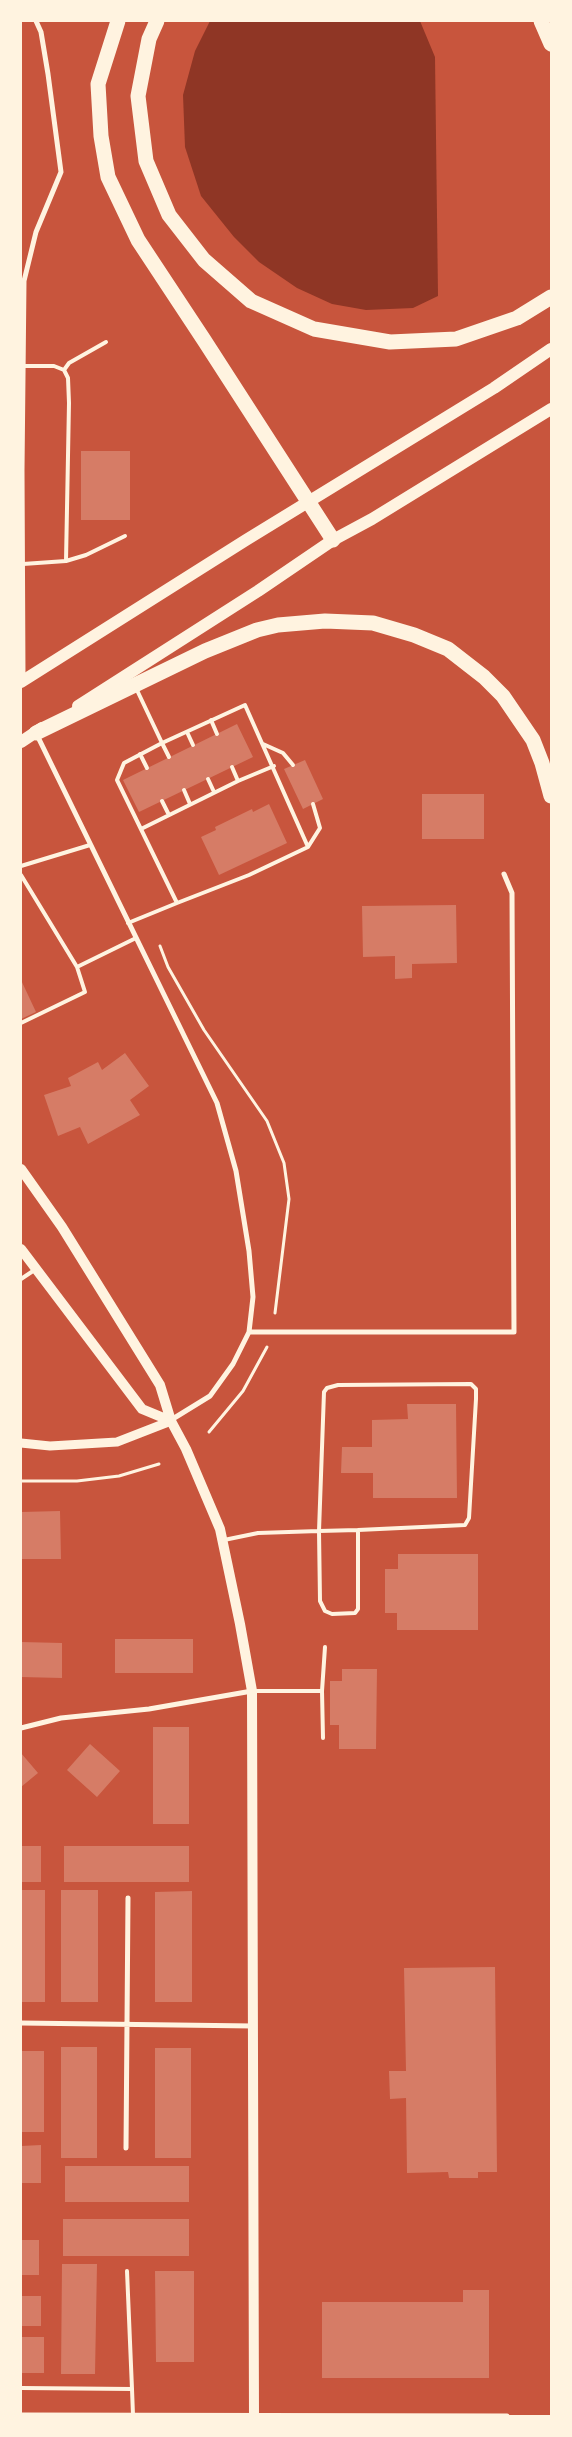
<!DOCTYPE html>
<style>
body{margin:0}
#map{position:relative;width:572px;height:2437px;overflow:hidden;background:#c8553d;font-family:"Nunito Sans",sans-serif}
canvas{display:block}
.frame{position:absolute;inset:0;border:22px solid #fff3e0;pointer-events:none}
</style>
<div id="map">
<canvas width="572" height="2437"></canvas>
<div class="frame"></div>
</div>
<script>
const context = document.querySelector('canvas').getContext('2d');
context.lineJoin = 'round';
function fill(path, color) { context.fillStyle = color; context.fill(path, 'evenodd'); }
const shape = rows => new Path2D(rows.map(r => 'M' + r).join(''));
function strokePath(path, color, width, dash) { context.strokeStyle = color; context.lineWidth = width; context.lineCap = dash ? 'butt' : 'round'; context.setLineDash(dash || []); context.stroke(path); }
fill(shape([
 [210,21,420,21,435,57,438,296,413,308,366,310,332,304,297,288,259,262,234,237,201,196,185,147,183,95,195,51]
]), '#8f3625');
fill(shape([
 [81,451,130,451,130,520,81,520],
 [237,724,253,757,139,812,123,780],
 [305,760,323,799,303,809,284,769],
 [422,794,484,794,484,839,422,839],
 [269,804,287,843,219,875,201,837,216,830,215,827,252,809,253,812],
 [456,905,457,963,412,964,412,978,395,979,395,956,363,957,362,906],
 [21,980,36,1012,21,1019],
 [125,1053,149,1086,130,1100,140,1115,88,1144,80,1127,58,1136,44,1095,71,1086,68,1078,98,1062,102,1070],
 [407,1404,456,1404,457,1498,373,1498,373,1473,341,1473,342,1447,372,1447,372,1420,408,1419],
 [60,1511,61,1559,21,1559,21,1512],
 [398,1554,478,1554,478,1630,397,1630,397,1613,385,1613,385,1569,398,1569],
 [115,1639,193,1639,193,1673,115,1673],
 [21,1642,62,1643,62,1678,21,1677],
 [342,1669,377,1669,376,1749,339,1749,339,1725,330,1725,330,1681,342,1681],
 [153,1727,189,1727,189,1824,153,1824],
 [90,1744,120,1771,97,1797,67,1770],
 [21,1753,38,1773,21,1787],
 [21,1846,41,1846,41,1882,21,1882],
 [64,1846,189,1846,189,1882,64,1882],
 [21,1890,45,1890,45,2002,21,2002],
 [61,1890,98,1890,98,2002,61,2002],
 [192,1891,192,2002,155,2002,155,1892],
 [495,1967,497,2172,478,2172,478,2178,449,2178,448,2172,407,2173,406,2098,390,2099,389,2071,406,2071,404,1968],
 [61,2047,97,2047,97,2158,61,2158],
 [155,2048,191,2048,191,2158,155,2158],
 [21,2051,44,2051,44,2132,21,2132],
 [41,2145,41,2183,21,2183,21,2146],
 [65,2166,189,2166,189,2202,65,2202],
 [63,2219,189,2219,189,2256,63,2256],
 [21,2240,39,2240,39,2275,21,2275],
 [62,2264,97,2264,95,2374,61,2374],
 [155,2271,194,2271,194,2362,156,2362],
 [463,2290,489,2290,489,2378,322,2378,322,2302,463,2302],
 [21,2296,41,2296,41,2326,21,2326],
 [21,2337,44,2337,44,2373,21,2373]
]), '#d67c66');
strokePath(shape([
 [160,946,168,967,204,1030,267,1121,284,1163,289,1199,275,1313],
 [209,1432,243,1391,267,1347],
 [21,1481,77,1481,119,1476,159,1464]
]), '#fff3e0', 3);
strokePath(shape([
 [22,366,54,366,64,370,69,363,106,342],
 [64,370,68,378,69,403,66,561],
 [23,564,66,561,86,555,125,536],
 [211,720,217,734],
 [187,732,193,745],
 [263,744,283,753,293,765],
 [140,754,147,768],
 [169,757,162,743,245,705,308,847,249,875,177,903],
 [232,767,238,781],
 [208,779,214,792],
 [184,790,190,804],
 [162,801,169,815],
 [141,829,238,781,274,766],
 [308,847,320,828,313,804],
 [21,866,90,845],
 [21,875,77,967,85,992,21,1023],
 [128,923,177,903,117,780,124,763,162,743,136,688],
 [77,967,136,938],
 [21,1279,36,1269],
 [224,1540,258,1533,319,1531,320,1601,325,1611,332,1614,355,1613,358,1609,358,1530,319,1531,324,1392,327,1388,338,1385,471,1384,476,1389,476,1399,469,1518,465,1525,358,1530],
 [252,1691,322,1691],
 [323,1738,322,1691,325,1647],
 [127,2271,132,2389],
 [21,2388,132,2389,133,2415]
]), '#fff3e0', 4);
strokePath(shape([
 [23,678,22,470,24,281,36,232,61,172,48,74,41,32,36,21],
 [37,735,217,1103,236,1171,249,1251,253,1297,249,1332,233,1364,210,1396,171,1420],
 [249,1332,514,1332,512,893,504,874],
 [21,1728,61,1718,149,1709,252,1691],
 [21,2023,253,2026],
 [126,2148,128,1898],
 [21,2415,507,2416]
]), '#fff3e0', 5);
strokePath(shape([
 [21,1443,50,1446,117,1442,171,1421]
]), '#fff3e0', 9);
strokePath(shape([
 [21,1169,62,1227,160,1385,171,1421,186,1449,220,1529,240,1624,252,1691,254,2416],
 [21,1249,142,1409,171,1421]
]), '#fff3e0', 10);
strokePath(shape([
 [21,682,246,540,494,388,551,349],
 [78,706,258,591,333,540,372,519,551,409],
 [21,742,42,728]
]), '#fff3e0', 12);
strokePath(shape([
 [118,21,98,84,101,136,108,177,138,240,204,340,333,540],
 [157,21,149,39,138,96,146,161,169,215,204,260,251,301,314,329,390,342,456,339,517,318,551,297],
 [541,21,551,44],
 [36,733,205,651,257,630,278,625,325,621,373,623,414,635,448,649,484,677,503,696,533,740,542,763,551,796]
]), '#fff3e0', 15);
</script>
